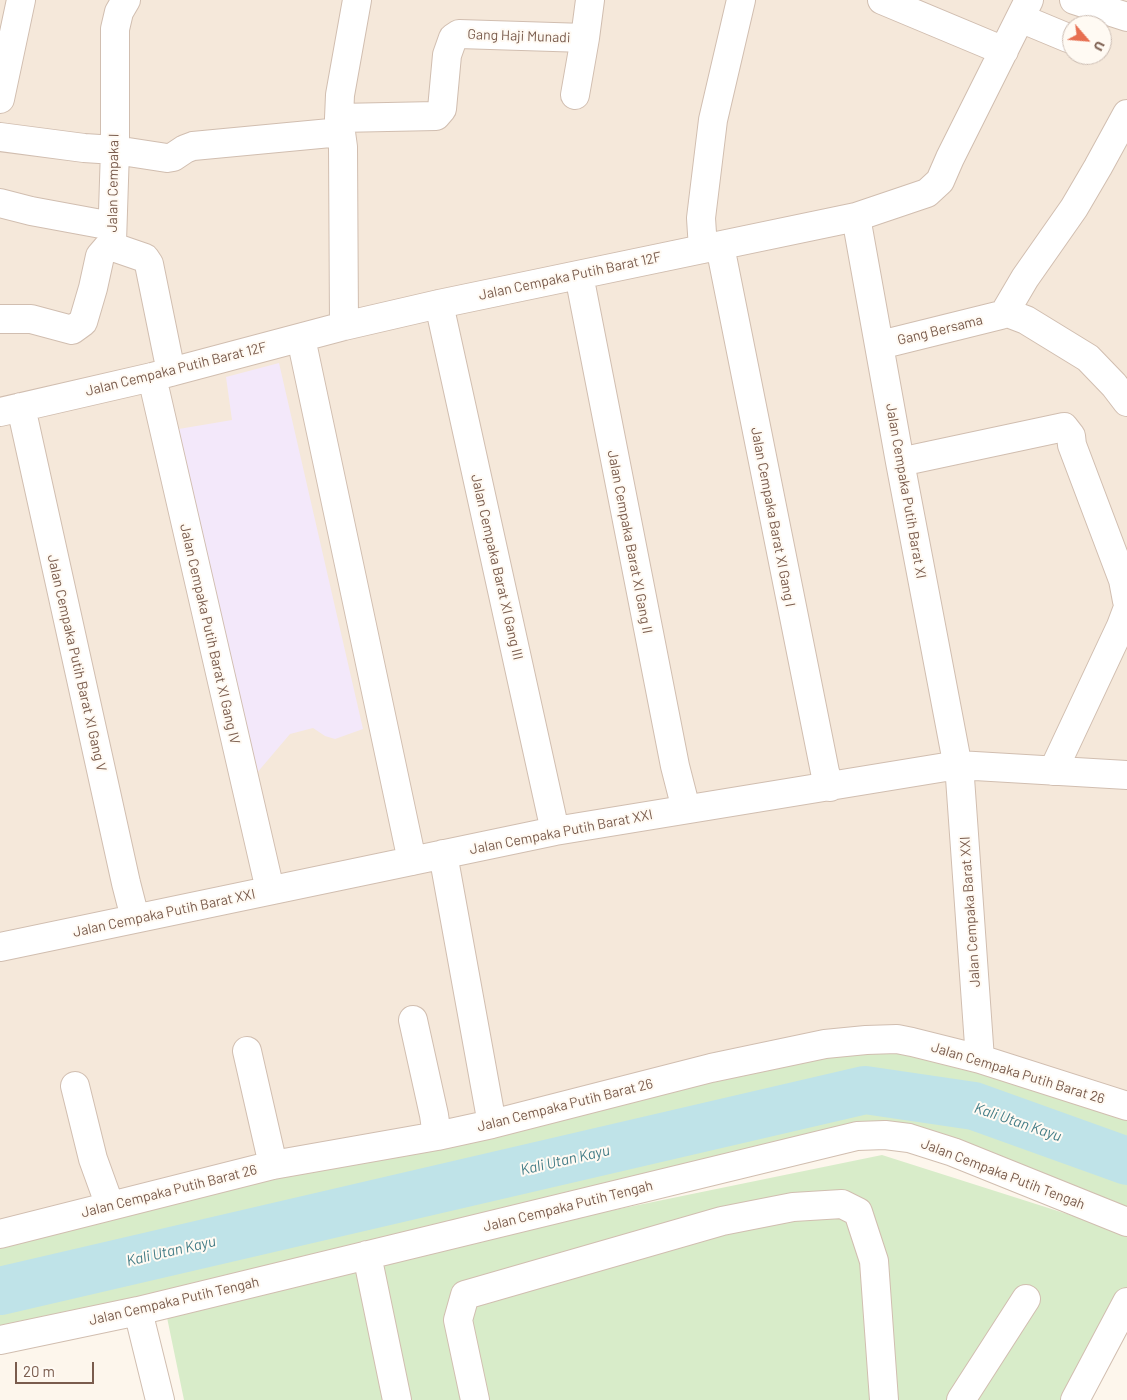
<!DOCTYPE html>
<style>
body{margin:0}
#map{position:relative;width:1127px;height:1400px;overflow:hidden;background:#fdf6ec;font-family:Barlow,sans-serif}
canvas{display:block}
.north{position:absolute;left:1062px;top:15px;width:50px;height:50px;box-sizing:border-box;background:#fffaf3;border:1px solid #cabbb1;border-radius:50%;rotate:117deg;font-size:14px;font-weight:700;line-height:20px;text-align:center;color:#7a5c4d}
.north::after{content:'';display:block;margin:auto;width:18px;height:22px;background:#e76f51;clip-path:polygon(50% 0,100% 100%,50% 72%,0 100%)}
.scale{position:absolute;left:15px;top:1362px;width:79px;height:22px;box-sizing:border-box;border:2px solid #7a5c4d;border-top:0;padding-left:6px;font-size:15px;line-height:18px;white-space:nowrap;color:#7a5c4d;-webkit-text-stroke:4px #fffaf3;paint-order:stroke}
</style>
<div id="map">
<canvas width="1127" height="1400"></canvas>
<div class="north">U</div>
<div class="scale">20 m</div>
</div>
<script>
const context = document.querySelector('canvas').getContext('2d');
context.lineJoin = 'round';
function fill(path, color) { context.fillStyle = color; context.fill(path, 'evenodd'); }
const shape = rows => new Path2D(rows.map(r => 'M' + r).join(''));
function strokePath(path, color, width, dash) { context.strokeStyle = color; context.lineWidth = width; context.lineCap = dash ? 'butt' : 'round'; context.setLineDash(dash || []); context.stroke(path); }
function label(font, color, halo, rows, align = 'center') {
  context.font = font + ' Barlow,sans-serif'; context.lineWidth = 4; context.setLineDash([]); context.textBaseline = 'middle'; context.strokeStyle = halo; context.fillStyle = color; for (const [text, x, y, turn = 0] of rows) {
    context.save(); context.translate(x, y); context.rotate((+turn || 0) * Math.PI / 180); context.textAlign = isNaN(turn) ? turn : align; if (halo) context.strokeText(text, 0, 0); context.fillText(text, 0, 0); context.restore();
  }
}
fill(shape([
 [0,0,1127,0,1127,1107,0,1234],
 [1072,25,1102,25,1102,55,1072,55]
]), '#f5e8da');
fill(shape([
 [279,363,363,729,335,739,325,736,313,728,290,734,256,774,167,431,232,420,226,377]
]), '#f3e8fa');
fill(shape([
 [866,1040,1127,1106,1127,1230,885,1135,575,1218,882,1155,1127,1233,1127,1290,1068,1400,184,1400,163,1298,0,1335,0,1234]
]), '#d8ecc9');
strokePath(shape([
 [0,1291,865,1090,974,1106,1127,1161]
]), '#bfe3e8', 48);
const minor = shape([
 [126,0,119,12,115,29,115,150,112,242,116,248,145,258,149,264,171,372],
 [882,0,1004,51],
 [1074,0,1127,17],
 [1020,18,1068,38],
 [575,95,585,38],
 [0,99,21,0],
 [339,118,436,116,442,109,447,55,453,38,459,34,585,38,590,0],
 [0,137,84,148,115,150,167,158,173,157,185,149,193,146,341,132],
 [0,203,31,211,112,226],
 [856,217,900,462,960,778,980,1059],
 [720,246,825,772,830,787],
 [703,249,701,218,713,120,741,0],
 [579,275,675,766,686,809],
 [439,304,555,831],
 [1005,312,1026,320,1088,358,1114,385,1127,402],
 [0,319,31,319,72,330,83,322,93,288,100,256,112,242],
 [344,326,343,147,339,118,340,95,357,0],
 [301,338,412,861],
 [880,345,1001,315,1005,312,1025,278,1074,208,1098,167,1127,114],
 [152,377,270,890],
 [21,407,126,883,135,918],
 [0,412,152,377,344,326,439,304,856,217,927,193,940,181,950,158,1029,0],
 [900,462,1064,427,1071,436,1072,445,1123,580,1127,601],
 [1053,771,1121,626,1127,610],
 [443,854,492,1124],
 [0,947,555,831,958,765,1127,775],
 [413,1020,434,1115,437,1136],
 [247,1051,273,1165],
 [75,1086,93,1159,110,1206],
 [0,1234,273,1165,437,1136,492,1124,711,1068,825,1044,866,1040,897,1039,912,1042,980,1059,1127,1106],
 [367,1255,397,1400],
 [138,1311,160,1400],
 [0,1340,138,1311,857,1136,885,1135,909,1138,953,1152,1127,1222],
 [475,1400,458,1320,465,1295,722,1221,793,1207,842,1204,858,1212,874,1261,884,1400],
 [961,1400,1026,1299],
 [1075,1400,1127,1302]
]);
strokePath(minor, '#d1beb0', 30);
strokePath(minor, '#fff', 28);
label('14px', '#7a5c4d', '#fffaf3', [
 ["Gang Haji Munadi",519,36,2],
 ["Jalan Cempaka I",113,183,-89],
 ["Jalan Cempaka Putih Barat 12F",570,276,-12],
 ["Gang Bersama",940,330,-14],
 ["Jalan Cempaka Putih Barat 12F",176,369,-14],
 ["Jalan Cempaka Putih Barat XI",906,491,80],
 ["Jalan Cempaka Barat XI Gang I",773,517,79],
 ["Jalan Cempaka Barat XI Gang II",630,542,79],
 ["Jalan Cempaka Barat XI Gang III",497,567,77],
 ["Jalan Cempaka Putih Barat XI Gang IV",210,634,77],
 ["Jalan Cempaka Putih Barat XI Gang V",77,663,77],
 ["Jalan Cempaka Putih Barat XXI",561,832,-11],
 ["Jalan Cempaka Barat XXI",970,912,-94],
 ["Jalan Cempaka Putih Barat XXI",164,913,-12],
 ["Jalan Cempaka Putih Barat 26",1018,1073,17],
 ["Jalan Cempaka Putih Barat 26",565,1105,-14],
 ["Jalan Cempaka Putih Tengah",1003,1174,21],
 ["Jalan Cempaka Putih Barat 26",169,1191,-14],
 ["Jalan Cempaka Putih Tengah",568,1206,-14],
 ["Jalan Cempaka Putih Tengah",174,1301,-13]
]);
label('italic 15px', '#437c86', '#fffaf3', [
 ["Kali Utan Kayu",1018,1122,19],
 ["Kali Utan Kayu",565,1160,-13],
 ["Kali Utan Kayu",171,1251,-13]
]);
</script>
